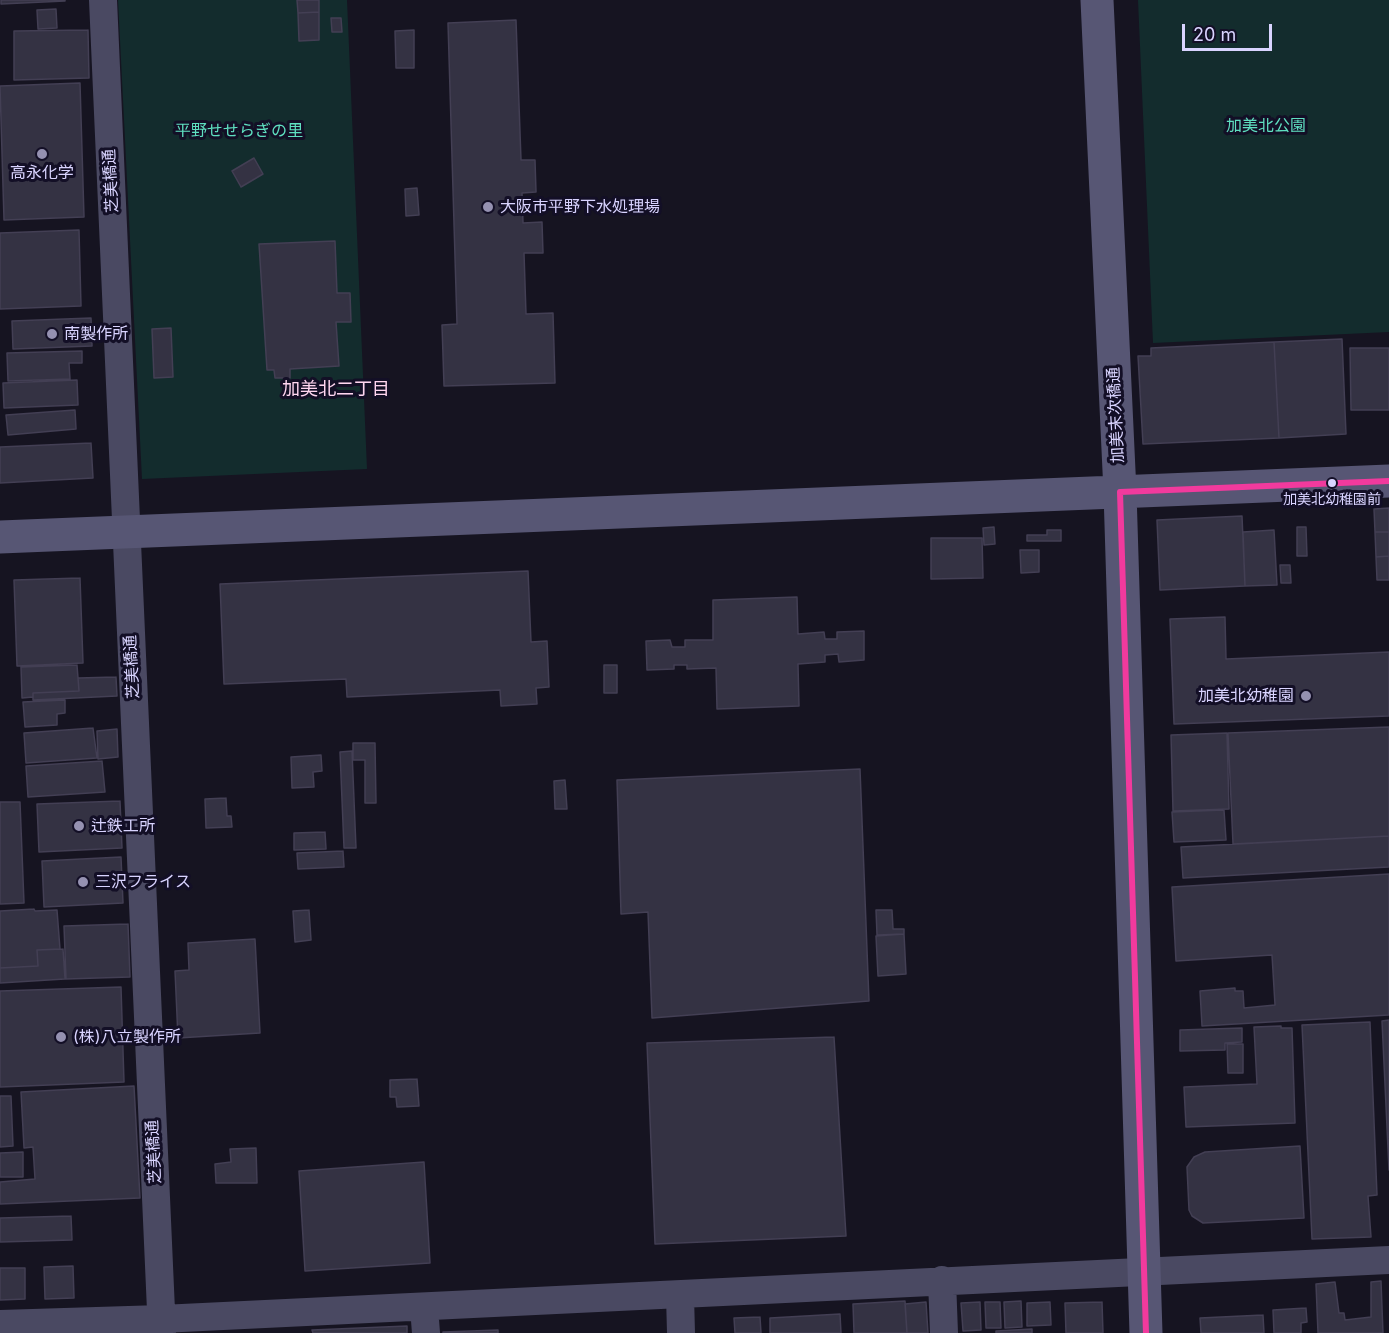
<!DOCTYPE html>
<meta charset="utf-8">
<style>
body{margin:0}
#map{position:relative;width:1389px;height:1333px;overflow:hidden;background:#161421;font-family:Inter,sans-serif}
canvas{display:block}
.scale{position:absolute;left:1182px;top:24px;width:90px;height:27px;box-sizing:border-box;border:3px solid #d9d4ff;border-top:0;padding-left:8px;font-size:18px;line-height:21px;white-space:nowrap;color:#d9d4ff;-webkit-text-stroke:4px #130f26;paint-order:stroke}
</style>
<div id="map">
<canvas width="1389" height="1333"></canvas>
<div class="scale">20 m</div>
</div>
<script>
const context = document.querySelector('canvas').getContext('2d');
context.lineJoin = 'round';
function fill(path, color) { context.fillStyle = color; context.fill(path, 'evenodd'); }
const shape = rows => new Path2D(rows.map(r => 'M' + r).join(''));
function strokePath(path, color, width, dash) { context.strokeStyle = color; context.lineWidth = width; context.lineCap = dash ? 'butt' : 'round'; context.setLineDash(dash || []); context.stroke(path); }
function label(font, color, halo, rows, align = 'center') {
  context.font = font + ' Inter,"Noto Sans JP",sans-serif'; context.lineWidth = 6; context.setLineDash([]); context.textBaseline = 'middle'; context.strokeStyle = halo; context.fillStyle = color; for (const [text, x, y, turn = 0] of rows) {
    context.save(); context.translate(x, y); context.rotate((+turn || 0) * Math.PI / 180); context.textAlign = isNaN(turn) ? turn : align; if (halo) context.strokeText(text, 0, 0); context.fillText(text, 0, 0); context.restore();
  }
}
fill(shape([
 [118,0,347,0,367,469,142,479],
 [1138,0,1389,0,1389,332,1153,343]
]), '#132c2d');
const building = shape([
 [1,0,65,0,65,1,1,4,1,0],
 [297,0,319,0,319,12,298,13,297,0],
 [56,9,57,28,38,29,37,10,56,9],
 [319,12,319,40,299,41,298,13,319,12],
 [331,18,341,18,342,32,332,32,331,18],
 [516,20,521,160,535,160,536,192,522,193,523,223,542,222,543,253,524,253,526,314,553,313,555,383,444,386,442,325,457,324,448,23,516,20],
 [88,30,89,78,14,80,14,31,88,30],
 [414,30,414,68,396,68,395,31,414,30],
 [80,83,84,217,4,220,0,86,80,83],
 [254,158,263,174,241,187,232,171,254,158],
 [417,188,419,215,406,216,405,189,417,188],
 [79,230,81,306,0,309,0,233,79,230],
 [335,241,337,293,350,293,351,322,336,322,339,366,290,369,290,378,275,378,274,370,267,370,259,244,335,241],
 [91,318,92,346,13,349,12,321,91,318],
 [171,328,173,377,154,378,152,329,171,328],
 [1342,339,1346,434,1279,438,1274,342,1342,339],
 [1274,342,1279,438,1143,444,1138,356,1151,356,1151,348,1274,342],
 [1350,348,1389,348,1389,410,1351,410,1350,348],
 [82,351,82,363,69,363,70,379,8,381,7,353,82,351],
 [77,380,78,405,4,408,3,383,77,380],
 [75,410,76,429,8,435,6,415,75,410],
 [91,443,93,478,0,483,0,447,91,443],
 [1389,508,1389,532,1375,532,1374,509,1389,508],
 [1242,516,1245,586,1160,590,1157,520,1242,516],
 [994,527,995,544,984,545,983,528,994,527],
 [1297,527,1306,527,1307,556,1297,556,1297,527],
 [1047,530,1061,530,1061,541,1027,541,1027,535,1047,535,1047,530],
 [1274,530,1277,585,1245,586,1243,532,1274,530],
 [1375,532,1389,532,1389,556,1376,557,1375,532],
 [931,538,982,538,983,578,931,579,931,538],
 [1020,550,1039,550,1039,572,1021,573,1020,550],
 [1389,556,1389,580,1377,580,1376,557,1389,556],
 [1280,565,1290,565,1291,583,1281,583,1280,565],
 [528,571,531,642,547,641,549,687,536,688,537,704,501,706,500,690,347,697,346,679,224,684,220,584,528,571],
 [80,578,83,663,17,666,14,580,80,578],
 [797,597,798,634,824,632,825,639,837,639,837,632,864,631,864,660,839,662,838,654,825,655,825,662,798,664,799,706,717,709,716,668,687,669,687,665,674,665,674,669,647,670,646,641,670,640,672,647,685,647,685,640,713,640,713,600,797,597],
 [1225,617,1226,659,1389,652,1389,716,1174,724,1170,619,1225,617],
 [77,665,79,691,33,693,33,697,22,698,21,667,77,665],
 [604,665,617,665,617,693,604,693,604,665],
 [116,677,117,696,33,700,33,693,79,691,78,678,116,677],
 [65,700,65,713,57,714,57,725,25,727,23,702,65,700],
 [1389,727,1389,836,1233,844,1228,733,1389,727],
 [93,728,97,758,26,763,24,733,93,728],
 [117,729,118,757,98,759,97,731,117,729],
 [1227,733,1229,809,1173,811,1171,735,1227,733],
 [353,743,375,743,376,803,365,803,365,760,353,760,353,743],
 [352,751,356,848,344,848,340,752,352,751],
 [321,755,322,771,313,772,314,787,292,788,291,757,321,755],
 [102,761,105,792,28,797,26,766,102,761],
 [860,769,869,1001,652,1018,648,912,621,914,617,780,860,769],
 [565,780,567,809,555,809,554,781,565,780],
 [226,798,227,816,231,816,232,827,206,828,205,799,226,798],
 [120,801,122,848,39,852,37,804,120,801],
 [0,802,20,802,24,903,0,904,0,802],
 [1224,810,1226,840,1174,842,1172,812,1224,810],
 [325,832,326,849,294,850,294,833,325,832],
 [1389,836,1389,867,1183,878,1181,847,1389,836],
 [343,851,344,867,298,869,297,853,343,851],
 [121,857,123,903,44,907,42,861,121,857],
 [1389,874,1389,1015,1202,1026,1200,991,1235,988,1235,991,1243,991,1244,1008,1275,1005,1272,955,1176,961,1172,887,1389,874],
 [34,909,35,911,57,910,60,949,37,950,38,966,0,968,0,911,34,909],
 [309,910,311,940,295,942,293,911,309,910],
 [876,910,892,910,893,929,904,929,904,934,877,935,876,910],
 [128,924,130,977,66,979,64,926,128,924],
 [904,934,906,974,878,976,876,936,904,934],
 [255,939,260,1033,178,1038,175,971,189,970,188,943,255,939],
 [63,949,65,979,0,983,0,968,38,966,37,950,63,949],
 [121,987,124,1082,0,1087,0,991,121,987],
 [1389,1020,1389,1170,1382,1021,1389,1020],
 [1370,1022,1377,1195,1368,1196,1371,1237,1312,1239,1302,1025,1370,1022],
 [1281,1026,1281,1028,1292,1028,1295,1123,1186,1127,1184,1087,1257,1084,1254,1027,1281,1026],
 [1242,1028,1242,1042,1225,1043,1225,1050,1180,1051,1180,1030,1242,1028],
 [834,1037,846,1236,655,1244,647,1043,834,1037],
 [1227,1044,1243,1044,1243,1073,1228,1073,1227,1044],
 [417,1079,419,1106,397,1107,396,1097,390,1097,390,1080,417,1079],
 [134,1086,140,1198,0,1204,0,1182,35,1179,33,1147,24,1148,21,1092,134,1086],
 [0,1096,11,1096,13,1146,0,1147,0,1096],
 [1300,1146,1304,1218,1203,1223,1192,1216,1189,1210,1187,1167,1194,1157,1205,1152,1300,1146],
 [256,1148,257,1183,216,1183,215,1164,231,1162,230,1149,256,1148],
 [23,1152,23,1177,0,1177,0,1153,23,1152],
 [424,1162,430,1263,305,1271,299,1171,424,1162],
 [71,1216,72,1240,0,1242,0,1218,71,1216],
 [73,1266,74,1298,45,1299,44,1267,73,1266],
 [0,1268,25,1268,25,1299,0,1300,0,1268],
 [1381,1281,1383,1333,1318,1333,1316,1284,1335,1282,1339,1313,1344,1313,1345,1320,1371,1317,1371,1282,1381,1281],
 [905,1301,907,1333,854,1333,853,1304,905,1301],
 [1021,1301,1022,1327,1005,1328,1004,1302,1021,1301],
 [926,1302,928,1333,907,1333,905,1304,926,1302],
 [980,1302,981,1330,963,1331,961,1303,980,1302],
 [985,1302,1000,1302,1001,1328,986,1328,985,1302],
 [1050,1302,1051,1325,1027,1326,1027,1303,1050,1302],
 [1102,1302,1103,1333,1066,1333,1065,1303,1102,1302],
 [1306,1308,1307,1322,1301,1323,1301,1333,1274,1333,1273,1310,1306,1308],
 [840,1314,841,1333,770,1333,770,1318,840,1314],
 [1263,1315,1264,1333,1201,1333,1200,1318,1263,1315],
 [760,1317,761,1333,735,1333,734,1318,760,1317],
 [407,1326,407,1333,313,1333,312,1330,407,1326],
 [1032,1329,1032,1333,996,1333,996,1331,1032,1329],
 [498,1330,498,1333,443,1333,443,1332,498,1330]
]);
fill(building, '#343243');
strokePath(building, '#433f54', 1.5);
strokePath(shape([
 [103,0,162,1333],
 [942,1280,944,1333],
 [680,1295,681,1333],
 [424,1307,426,1333],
 [0,1324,161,1319,1389,1260]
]), '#4a4962', 28);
strokePath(shape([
 [1097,0,1120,492,1146,1333],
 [0,537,1389,481]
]), '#575674', 33);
strokePath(shape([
 [1120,492,1146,1333],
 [1120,492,1389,481]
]), '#f13a9d', 6);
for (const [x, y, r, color] of [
 [42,154,6,"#9591b1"],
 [488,207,6,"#9591b1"],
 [52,334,6,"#9591b1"],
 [1332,483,5,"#d9d4ff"],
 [1306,696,6,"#9591b1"],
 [79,826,6,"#9591b1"],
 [83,882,6,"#9591b1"],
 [61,1037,6,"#9591b1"]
]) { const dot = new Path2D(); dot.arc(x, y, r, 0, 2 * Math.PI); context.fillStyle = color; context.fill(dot); strokePath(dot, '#130f26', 2); }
label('14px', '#d9d4ff', '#130f26', [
 ["加美北幼稚園前",1332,500]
]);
label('16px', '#5fe0c0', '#130f26', [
 ["加美北公園",1266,126],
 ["平野せせらぎの里",239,131]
]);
label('16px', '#d9d4ff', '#130f26', [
 ["高永化学",42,173,"center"],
 ["大阪市平野下水処理場",500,207],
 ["南製作所",64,334],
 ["加美北幼稚園",1294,696,"right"],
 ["辻鉄工所",91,826],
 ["三沢フライス",95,882],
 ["(株)八立製作所",73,1037]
], 'left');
label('16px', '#d9d4ff', '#130f26', [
 ["芝美橋通",111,181,-93],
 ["加美末次橋通",1116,415,-93],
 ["芝美橋通",132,667,-93],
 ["芝美橋通",154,1152,-93]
]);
label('18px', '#ffd6f0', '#130f26', [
 ["加美北二丁目",336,390]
]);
</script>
